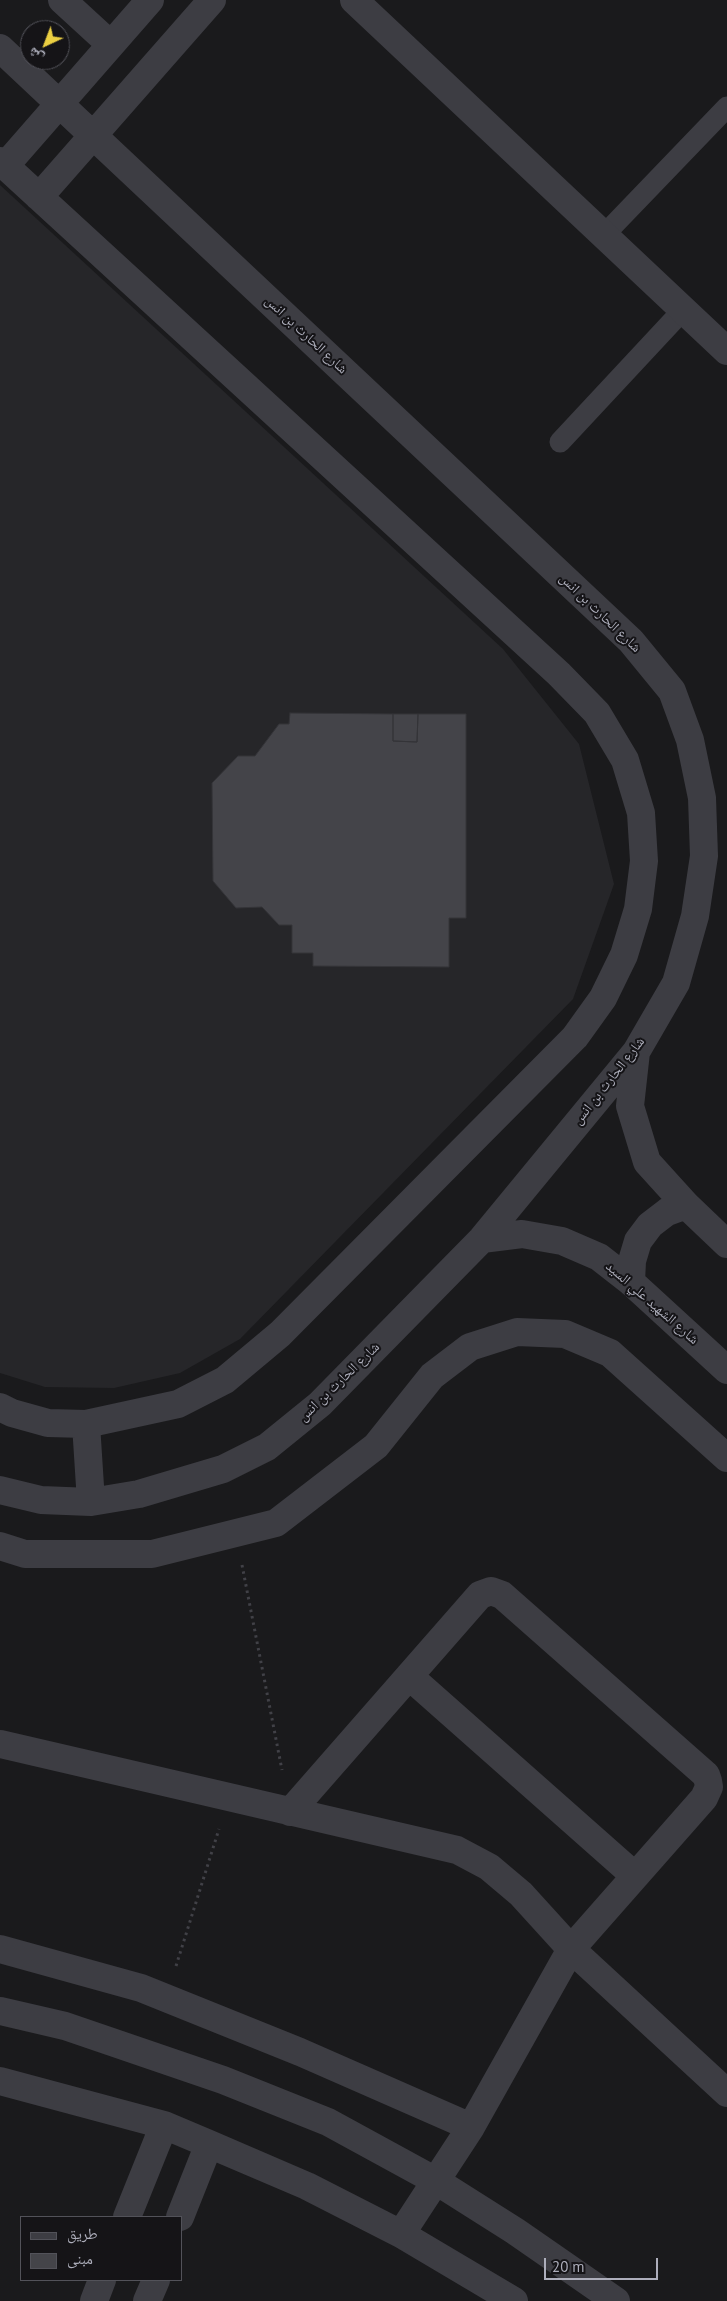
<!DOCTYPE html>
<meta charset="utf-8">
<style>
body{margin:0}
#map{position:relative;width:727px;height:2301px;overflow:hidden;background:#1a1a1c;font-family:"PT Sans","Noto Naskh Arabic",sans-serif}
canvas{display:block}
.legend{position:absolute;left:20px;top:2216px;width:162px;height:65px;box-sizing:border-box;background:#151417;border:1px solid #525259;margin:0;padding:6px 9px;list-style:none;font-size:15px;color:#adaebb}
.legend li{display:flex;align-items:center;gap:10px;height:25px}
.legend b{width:25px;border:1px solid #525259}
.north{position:absolute;left:20px;top:20px;width:50px;height:50px;box-sizing:border-box;background:#151417;border:1px solid #525259;border-radius:50%;rotate:223deg;font-size:14px;font-weight:700;line-height:20px;text-align:center;color:#adaebb}
.north::after{content:'';display:block;margin:auto;width:18px;height:22px;background:#ebcf42;clip-path:polygon(50% 0,100% 100%,50% 72%,0 100%)}
.scale{position:absolute;left:544px;top:2258px;width:114px;height:22px;box-sizing:border-box;border:2px solid #adaebb;border-top:0;padding-left:6px;font-size:15px;line-height:18px;white-space:nowrap;color:#adaebb;-webkit-text-stroke:4px #151417;paint-order:stroke}
</style>
<div id="map">
<canvas width="727" height="2301"></canvas>
<ul class="legend">
<li><b style="height:6px;background:#3d3d43"></b>طريق</li>
<li><b style="height:14px;background:#444449"></b>مبنى</li>
</ul>
<div class="north">ش</div>
<div class="scale">20 m</div>
</div>
<script>
const context = document.querySelector('canvas').getContext('2d');
context.lineJoin = 'round';
function fill(path, color) { context.fillStyle = color; context.fill(path, 'evenodd'); }
const shape = rows => new Path2D(rows.map(r => 'M' + r).join(''));
function strokePath(path, color, width, dash) { context.strokeStyle = color; context.lineWidth = width; context.lineCap = dash ? 'butt' : 'round'; context.setLineDash(dash || []); context.stroke(path); }
function label(font, color, halo, rows, align = 'center') {
  context.font = font + ' "PT Sans","Noto Naskh Arabic",sans-serif'; context.lineWidth = 4; context.setLineDash([]); context.textBaseline = 'middle'; context.strokeStyle = halo; context.fillStyle = color; for (const [text, x, y, turn = 0] of rows) {
    context.save(); context.translate(x, y); context.rotate((+turn || 0) * Math.PI / 180); context.textAlign = isNaN(turn) ? turn : align; if (halo) context.strokeText(text, 0, 0); context.fillText(text, 0, 0); context.restore();
  }
}
fill(shape([
 [0,185,503,649,579,744,614,884,573,999,240,1339,180,1373,114,1388,45,1387,0,1373]
]), '#262629');
const building = shape([
 [290,713,393,714,393,741,417,742,418,714,466,714,466,918,449,918,449,967,313,966,313,953,292,953,292,925,279,925,262,907,236,908,213,881,212,783,238,756,255,756,279,724,289,724,290,713],
 [393,714,418,714,417,742,393,741,393,714]
]);
fill(building, '#444449');
strokePath(building, '#343438', 1);
strokePath(shape([
 [242,1565,282,1770],
 [176,1966,219,1829]
]), '#414147', 3, [2.5, 4]);
strokePath(shape([
 [604,235,727,107],
 [560,442,683,310]
]), '#3d3d43', 21);
strokePath(shape([
 [62,0,110,44],
 [354,0,727,351],
 [0,48,631,641,672,691,690,740,702,798,704,856,695,916,676,983,636,1052,482,1239,320,1404,267,1447,223,1469,139,1494,91,1502,41,1500,0,1490],
 [0,161,559,674,597,713,625,760,641,813,644,861,638,909,624,955,603,998,575,1037,280,1334,225,1380,178,1404,86,1424,48,1423,12,1413,0,1407],
 [5,166,150,0],
 [39,197,212,0],
 [636,1052,630,1106,647,1162,686,1205,727,1244],
 [482,1239,522,1234,562,1241,599,1257,631,1282,727,1370],
 [631,1282,632,1261,638,1241,650,1225,667,1212,686,1205],
 [86,1424,91,1502],
 [0,1546,25,1554,152,1554,276,1523,376,1446,432,1376,470,1347,517,1332,565,1334,610,1353,727,1458],
 [409,1676,635,1876],
 [0,1744,457,1850,489,1867,521,1894,571,1949,727,2093],
 [290,1812,480,1595,491,1591,502,1595,706,1775,708,1781,709,1787,704,1798,571,1949,471,2127,401,2234],
 [0,1949,141,1988,300,2052,471,2127],
 [0,2011,65,2026,223,2080,328,2122,436,2181,515,2231,616,2301],
 [0,2081,164,2125,209,2144,307,2186,401,2234,514,2301],
 [127,2217,164,2125],
 [180,2217,209,2144],
 [94,2301,102,2280],
 [147,2301,156,2280]
]), '#3d3d43', 28);
label('14px', '#adaebb', '#151417', [
 ["شارع الحارث بن انس",306,335,43],
 ["شارع الحارث بن انس",600,613,44],
 ["شارع الحارث بن انس",609,1081,-52],
 ["شارع الشهيد علي السيد",652,1303,41],
 ["شارع الحارث بن انس",339,1382,-44]
]);
</script>
